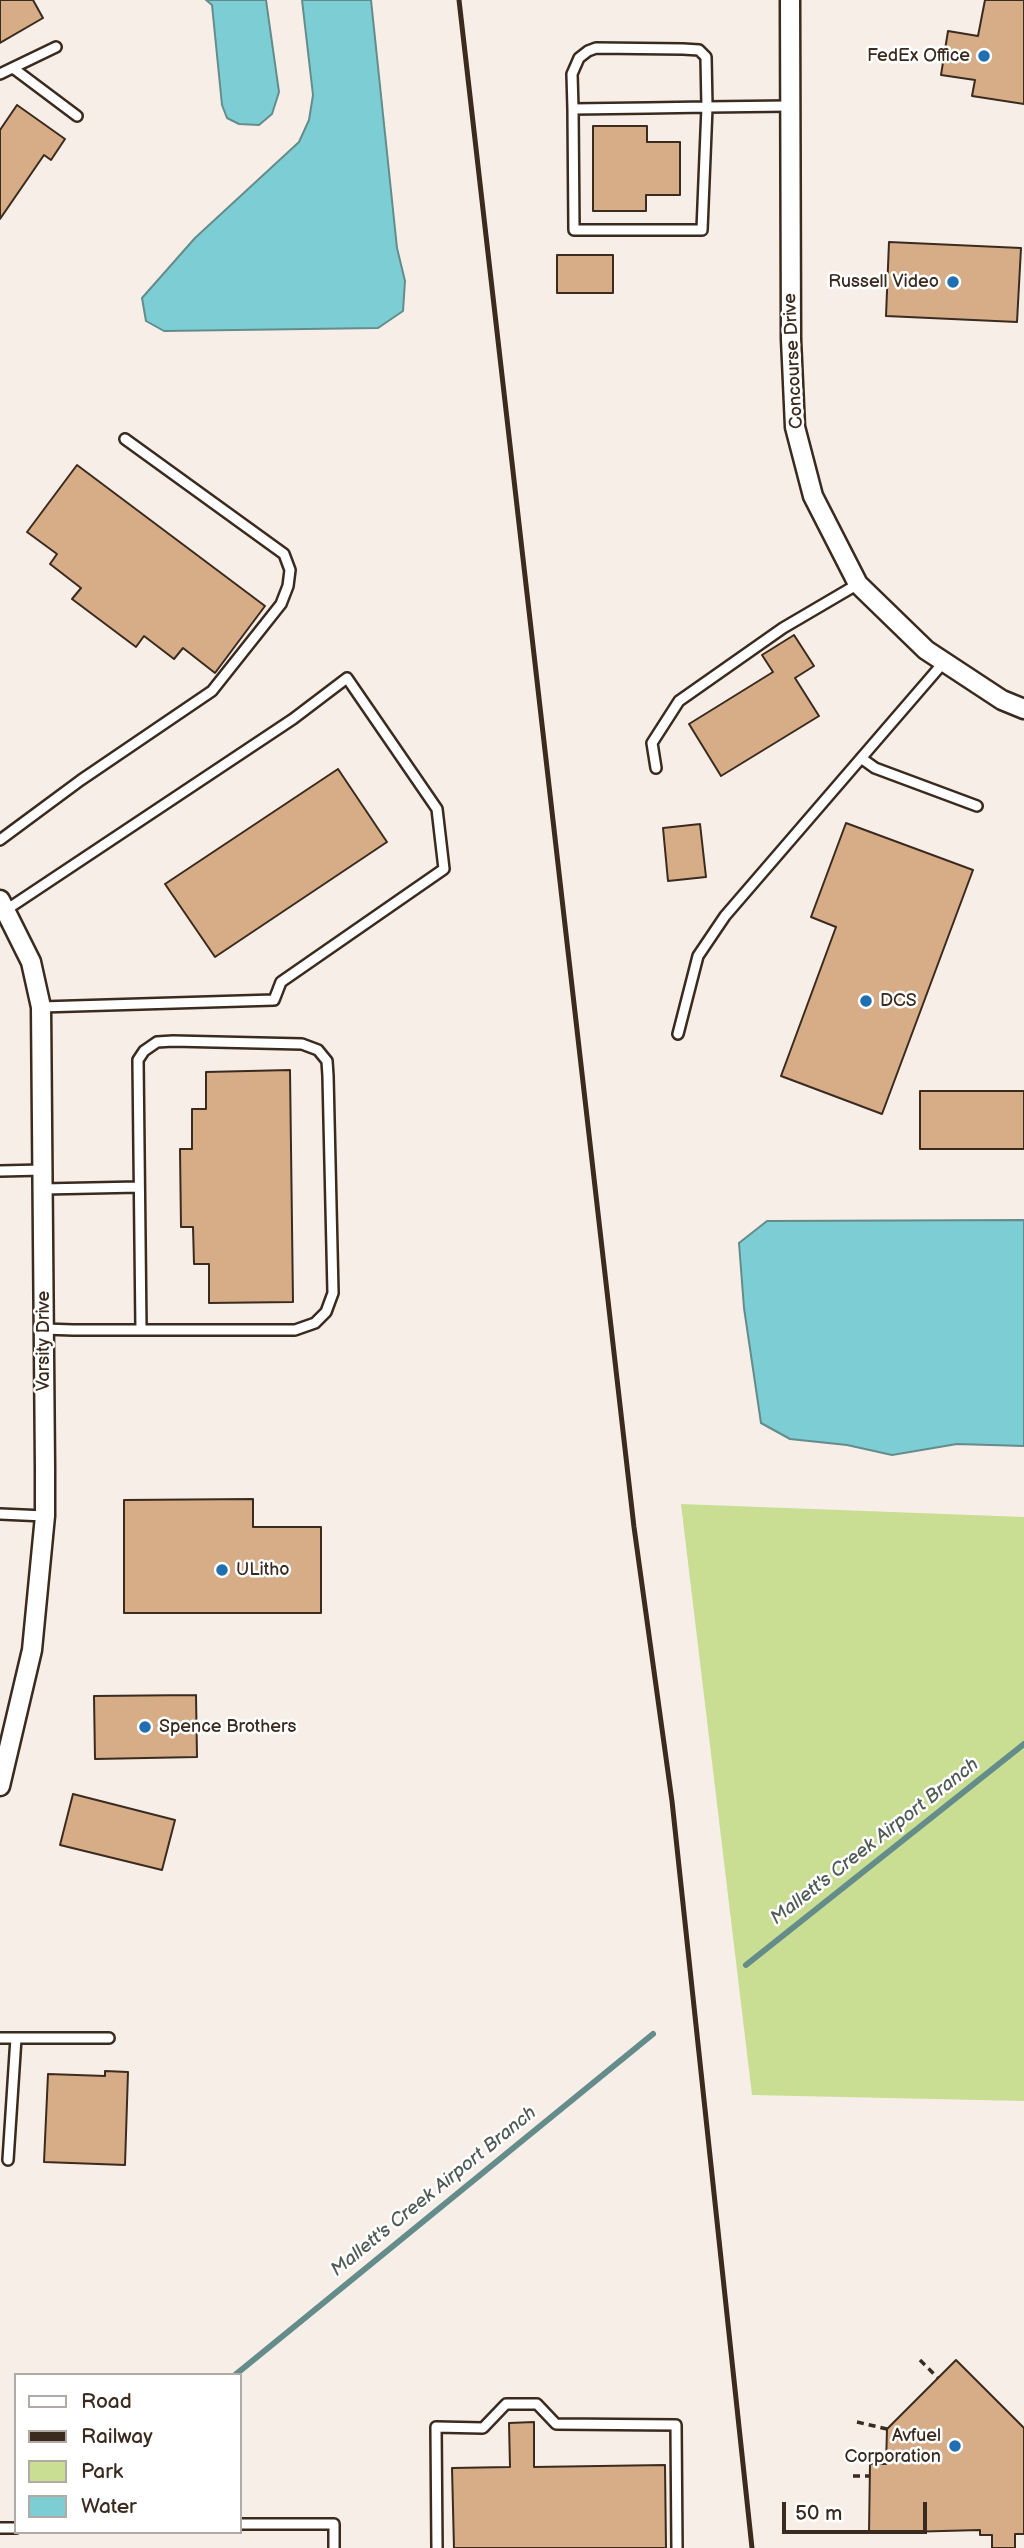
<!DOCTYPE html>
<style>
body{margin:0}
#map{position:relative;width:1024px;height:2548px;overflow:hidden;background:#f7efe7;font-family:"Balsamiq Sans",sans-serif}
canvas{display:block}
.legend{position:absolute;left:14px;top:2373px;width:228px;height:161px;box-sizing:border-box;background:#fff;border:2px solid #b1aaa5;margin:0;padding:9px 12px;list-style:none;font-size:21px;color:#3b2a1e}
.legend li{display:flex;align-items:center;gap:14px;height:35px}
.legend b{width:35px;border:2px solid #b1aaa5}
.scale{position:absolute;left:782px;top:2502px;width:145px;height:32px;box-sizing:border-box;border:4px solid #3b2a1e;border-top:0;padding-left:9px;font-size:21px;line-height:24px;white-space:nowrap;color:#3b2a1e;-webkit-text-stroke:5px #fff;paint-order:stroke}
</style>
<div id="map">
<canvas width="1024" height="2548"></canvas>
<ul class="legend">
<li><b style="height:9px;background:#fff"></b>Road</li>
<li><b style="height:9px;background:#3b2a1e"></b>Railway</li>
<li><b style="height:19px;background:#c9de93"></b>Park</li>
<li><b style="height:19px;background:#7dced4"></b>Water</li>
</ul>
<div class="scale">50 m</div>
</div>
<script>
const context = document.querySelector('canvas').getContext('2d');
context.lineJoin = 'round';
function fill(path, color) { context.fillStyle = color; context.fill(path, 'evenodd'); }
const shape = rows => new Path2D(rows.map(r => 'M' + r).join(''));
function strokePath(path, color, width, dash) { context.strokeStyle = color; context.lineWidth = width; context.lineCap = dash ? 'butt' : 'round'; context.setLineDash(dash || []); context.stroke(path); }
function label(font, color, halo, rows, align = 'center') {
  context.font = font + ' "Balsamiq Sans",sans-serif'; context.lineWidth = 5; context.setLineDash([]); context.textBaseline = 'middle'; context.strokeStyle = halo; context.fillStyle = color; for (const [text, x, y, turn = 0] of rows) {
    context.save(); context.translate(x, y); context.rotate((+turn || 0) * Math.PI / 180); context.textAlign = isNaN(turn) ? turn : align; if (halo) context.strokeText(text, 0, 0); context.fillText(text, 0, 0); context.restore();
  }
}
fill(shape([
 [681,1504,1024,1517,1024,2101,752,2095]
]), '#c9de93');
const water = shape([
 [206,0,266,0,279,92,272,114,259,125,239,124,227,118,222,105,212,5,206,0],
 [302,0,371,0,397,248,405,281,403,311,378,328,164,331,146,321,142,298,195,238,299,142,309,120,313,95,302,0],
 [1024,1220,1024,1446,957,1444,892,1455,847,1445,790,1439,761,1423,744,1308,739,1243,767,1221,1024,1220]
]);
fill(water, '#7dced4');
strokePath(water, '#638c8b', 2);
strokePath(shape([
 [746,1965,1024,1744],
 [235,2375,653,2034]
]), '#638c8b', 6);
const building = shape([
 [0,0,33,0,43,18,0,43,0,0],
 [985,0,1024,0,1024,104,972,96,975,80,941,75,948,31,978,36,985,0],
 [17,105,65,139,51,160,44,155,0,219,0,130,17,105],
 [593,126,647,126,647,142,680,142,680,195,646,195,646,211,593,211,593,126],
 [889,242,1021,248,1017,322,886,316,889,242],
 [557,255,613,255,613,293,557,293,557,255],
 [77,465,265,606,215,673,183,648,174,659,144,636,136,647,72,599,81,588,50,564,57,554,27,532,77,465],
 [794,635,814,666,795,678,819,716,721,776,689,724,773,672,762,655,794,635],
 [338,769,387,842,215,957,165,884,338,769],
 [846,823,973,870,882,1114,781,1076,836,927,811,917,846,823],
 [700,824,706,877,668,881,663,828,700,824],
 [290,1070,293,1302,209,1303,209,1264,194,1264,193,1227,181,1227,180,1149,192,1149,192,1109,206,1109,206,1072,290,1070],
 [920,1091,1024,1091,1024,1149,920,1149,920,1091],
 [253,1499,253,1527,321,1527,321,1613,124,1613,124,1500,253,1499],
 [196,1695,197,1757,95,1759,94,1696,196,1695],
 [73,1794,175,1820,162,1870,60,1845,73,1794],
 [105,2071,128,2072,125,2165,44,2162,48,2074,105,2076,105,2071],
 [956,2360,1024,2428,1024,2534,1015,2534,1015,2548,992,2548,992,2535,980,2535,980,2530,869,2533,870,2464,886,2464,887,2429,956,2360],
 [534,2422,534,2467,665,2465,666,2548,454,2548,452,2468,510,2467,509,2423,534,2422]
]);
fill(building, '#d7ad88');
strokePath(building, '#3b2a1e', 2);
const service = shape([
 [13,68,77,116],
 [0,74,56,47],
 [573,109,572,74,579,58,588,51,596,48,683,49,699,50,706,57,707,107,702,230,574,230,573,109,648,108,707,107,789,106],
 [861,758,875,768,977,806],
 [656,768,652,743,679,701,783,628,858,584],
 [0,840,81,780,212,691,281,604,288,586,290,570,284,554,125,439],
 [6,910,293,719,347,678,437,809,444,869,281,982,274,1000,41,1007],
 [678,1034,698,956,725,916,944,662],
 [0,1171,43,1170],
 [43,1189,139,1187],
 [44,1329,73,1330,295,1330,315,1323,326,1312,333,1293,328,1076,327,1061,318,1050,302,1044,173,1041,157,1042,144,1051,138,1060,141,1330],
 [0,1514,45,1516],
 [0,2038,109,2038],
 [8,2160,16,2038],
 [240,2524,334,2524,334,2548],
 [0,2528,16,2528],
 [437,2548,436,2427,483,2428,506,2404,537,2404,556,2424,676,2425,677,2548]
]);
const minor = shape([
 [790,0,791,339,795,427,813,496,858,584,926,650,1002,700,1024,709],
 [0,900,31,962,41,1007,45,1468,45,1516,32,1650,0,1786]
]);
strokePath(service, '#3b2a1e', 14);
strokePath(minor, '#3b2a1e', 23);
strokePath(shape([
 [920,2360,938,2378],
 [857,2422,887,2429],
 [853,2476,870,2476]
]), '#3b2a1e', 3.5, [7, 5]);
strokePath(service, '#fff', 9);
strokePath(minor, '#fff', 18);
strokePath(shape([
 [459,0,634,1527,672,1801,752,2548]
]), '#3b2a1e', 5);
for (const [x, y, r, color] of [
 [984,56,7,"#1f6fb2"],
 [953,282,7,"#1f6fb2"],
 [866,1001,7,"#1f6fb2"],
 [222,1570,7,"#1f6fb2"],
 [145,1727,7,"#1f6fb2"],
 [955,2446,7,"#1f6fb2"]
]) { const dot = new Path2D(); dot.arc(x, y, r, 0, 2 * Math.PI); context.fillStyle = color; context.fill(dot); strokePath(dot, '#fff', 2.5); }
label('18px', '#3b2a1e', '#fff', [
 ["FedEx Office",970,56],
 ["Russell Video",939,282],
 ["DCS",880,1001,"left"],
 ["ULitho",236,1570,"left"],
 ["Spence Brothers",159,1727,"left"],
 ["Avfuel",941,2436],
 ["Corporation",941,2457]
], 'right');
label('18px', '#3b2a1e', '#fff', [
 ["Concourse Drive",794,361,-93],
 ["Varsity Drive",44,1341,-90]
]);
label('italic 19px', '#4f5b55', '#fff', [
 ["Mallett's Creek Airport Branch",875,1842,-38],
 ["Mallett's Creek Airport Branch",434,2192,-39]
]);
</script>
